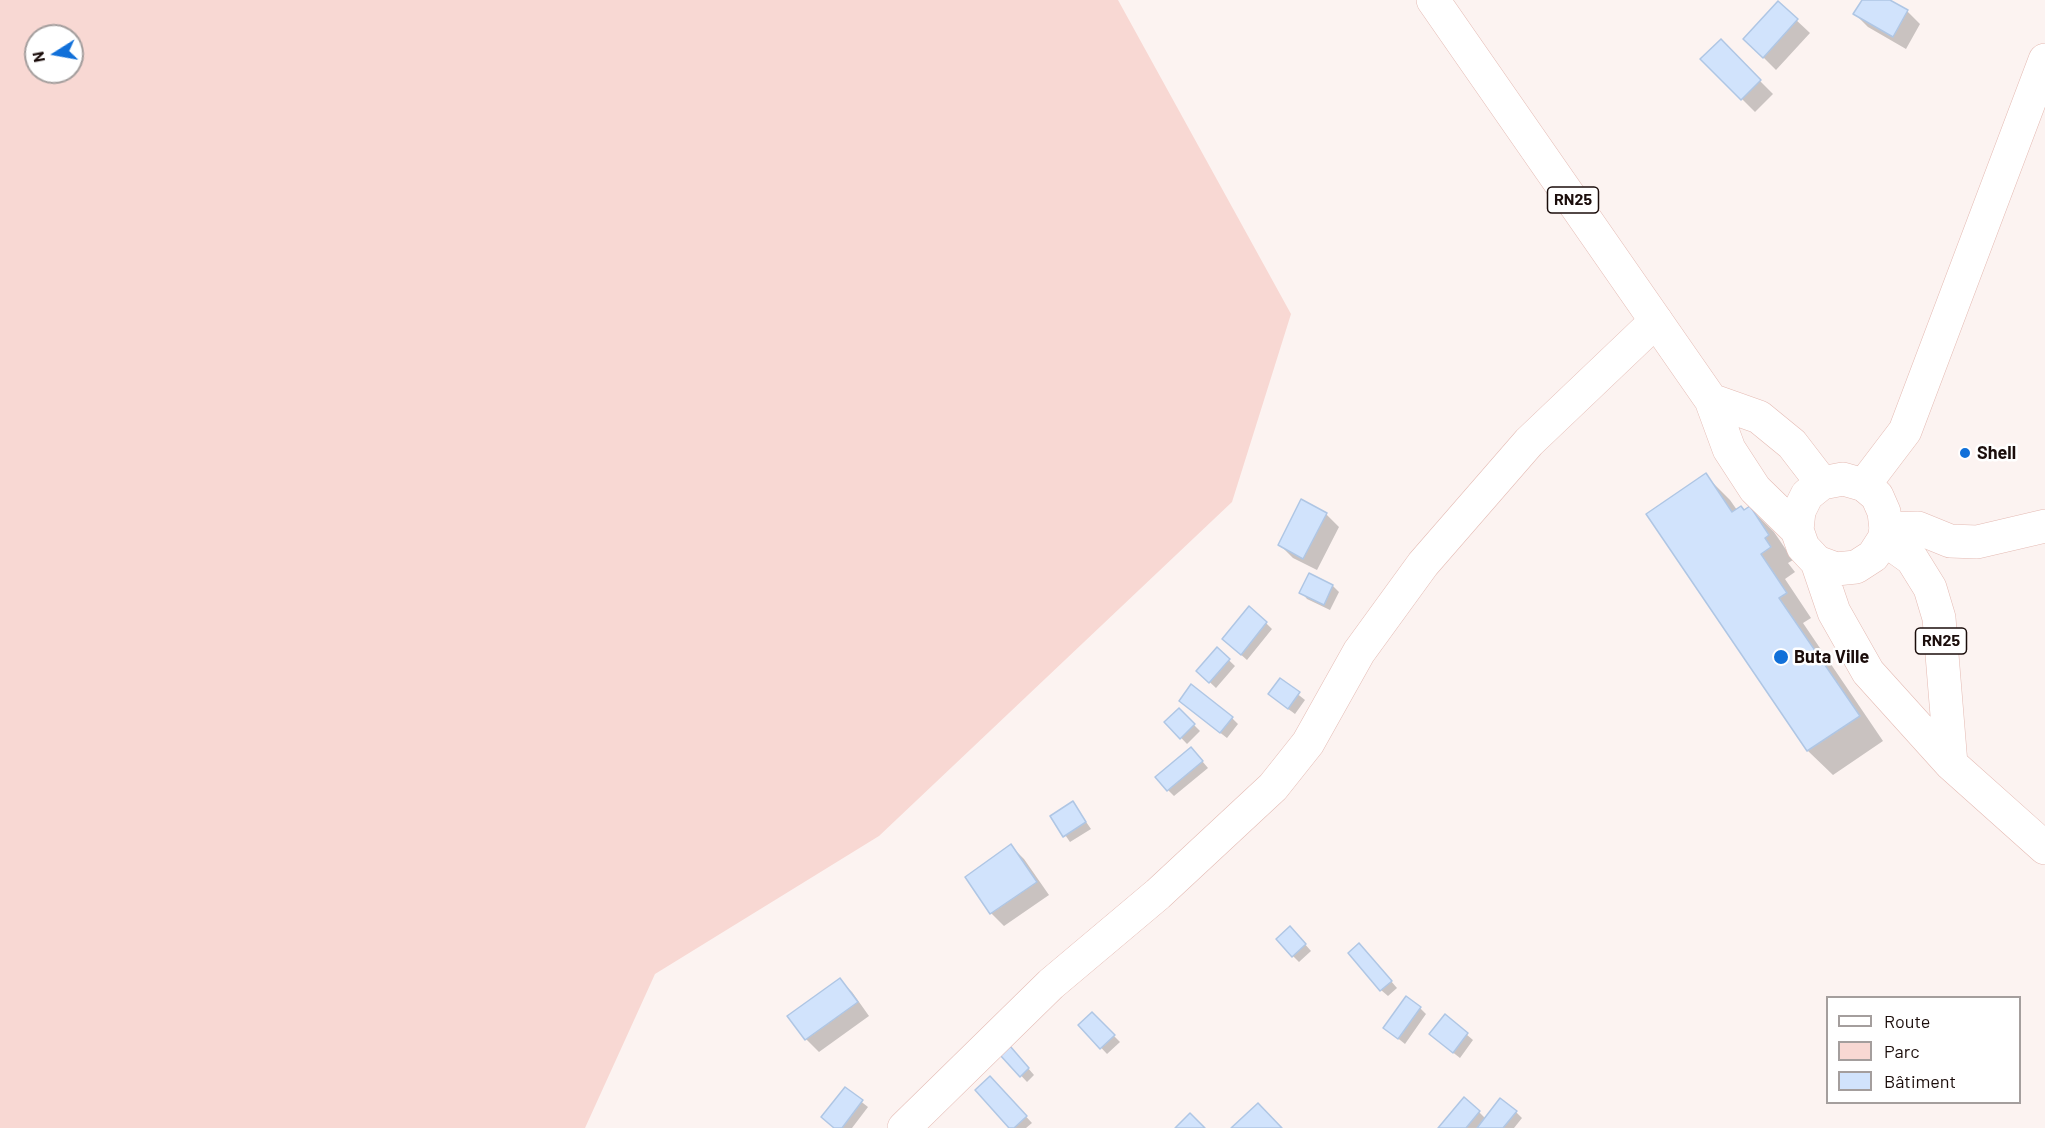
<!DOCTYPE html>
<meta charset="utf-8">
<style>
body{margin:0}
#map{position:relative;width:2045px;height:1128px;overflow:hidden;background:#fcf3f1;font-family:Barlow,sans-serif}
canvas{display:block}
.legend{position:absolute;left:1826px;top:996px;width:195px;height:108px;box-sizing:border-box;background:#fff;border:2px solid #a49e9d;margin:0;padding:8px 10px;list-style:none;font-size:18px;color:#1b0d0b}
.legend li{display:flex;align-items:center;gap:12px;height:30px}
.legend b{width:30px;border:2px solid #a49e9d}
.north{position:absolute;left:24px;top:24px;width:60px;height:60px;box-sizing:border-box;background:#fff;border:2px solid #a49e9d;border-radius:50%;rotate:259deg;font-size:16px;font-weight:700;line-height:24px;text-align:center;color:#1b0d0b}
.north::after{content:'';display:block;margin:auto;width:21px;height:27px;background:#1170d9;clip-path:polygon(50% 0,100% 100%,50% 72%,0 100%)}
</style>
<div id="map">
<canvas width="2045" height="1128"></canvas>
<ul class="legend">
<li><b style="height:8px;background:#fff"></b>Route</li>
<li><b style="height:16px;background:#f8d8d3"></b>Parc</li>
<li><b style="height:16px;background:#d1e3fc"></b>Bâtiment</li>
</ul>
<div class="north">N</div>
</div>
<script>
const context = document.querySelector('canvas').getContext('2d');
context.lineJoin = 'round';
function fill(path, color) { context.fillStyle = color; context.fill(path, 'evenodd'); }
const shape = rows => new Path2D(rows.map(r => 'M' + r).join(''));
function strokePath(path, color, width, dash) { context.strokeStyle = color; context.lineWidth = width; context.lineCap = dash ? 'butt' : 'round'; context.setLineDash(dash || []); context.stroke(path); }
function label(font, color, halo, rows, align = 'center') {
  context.font = font + ' Barlow,sans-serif'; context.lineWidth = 5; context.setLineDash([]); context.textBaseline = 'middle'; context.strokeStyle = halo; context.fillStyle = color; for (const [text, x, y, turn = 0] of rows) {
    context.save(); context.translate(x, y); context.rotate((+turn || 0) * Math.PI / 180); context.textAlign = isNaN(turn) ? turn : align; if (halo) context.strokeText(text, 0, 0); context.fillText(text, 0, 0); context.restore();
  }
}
fill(shape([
 [0,0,1118,0,1291,314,1232,502,879,836,655,974,585,1128,0,1128],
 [36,36,72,36,72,72,36,72]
]), '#f8d8d3');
fill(shape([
 [1863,0,1887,0,1907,11,1920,24,1906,49,1868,27,1855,14],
 [1778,3,1810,33,1776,70,1745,39],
 [1720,41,1773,94,1755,112,1702,59],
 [1705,475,1730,500,1737,510,1744,511,1750,508,1774,532,1793,560,1788,563,1795,572,1785,579,1811,618,1803,623,1883,741,1833,775,1808,751,1648,514],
 [1326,514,1339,527,1317,570,1293,558,1280,545],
 [1309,575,1333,586,1339,592,1330,610,1307,599,1301,592],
 [1266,623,1272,629,1247,660,1230,645],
 [1217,649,1235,666,1216,688,1198,671],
 [1280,680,1305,700,1295,714,1276,700],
 [1187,707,1232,718,1238,724,1227,738],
 [1179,710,1200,731,1187,744,1166,722],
 [1197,755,1208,768,1174,796,1168,790],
 [1073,803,1091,829,1070,842,1052,816],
 [1011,846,1024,859,1049,895,1004,926,991,913,967,878],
 [1296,934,1311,951,1299,962,1293,956],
 [1365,951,1397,988,1388,996,1381,990],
 [840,980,852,992,869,1016,819,1052,806,1039],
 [1420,1008,1426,1014,1405,1044,1385,1028],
 [1092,1014,1120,1042,1107,1054,1080,1025],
 [1445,1016,1473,1040,1460,1058,1437,1040],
 [1016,1054,1034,1075,1027,1082,1002,1055],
 [996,1084,1032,1123,1026,1128,1011,1128],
 [845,1089,868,1107,852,1128,835,1128],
 [1479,1112,1486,1119,1516,1112,1522,1118,1514,1128,1440,1128]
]), '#0003');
const building = shape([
 [1862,0,1890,0,1908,10,1893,37,1853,14,1862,0],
 [1778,1,1798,19,1763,58,1743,39,1778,1],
 [1721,39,1761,80,1741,100,1700,59,1721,39],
 [1706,473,1732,512,1741,506,1744,510,1750,506,1769,535,1765,538,1771,547,1761,554,1787,593,1779,598,1860,716,1807,751,1646,514,1706,473],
 [1301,499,1327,513,1303,559,1278,545,1301,499],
 [1309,573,1333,585,1324,605,1299,593,1309,573],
 [1249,606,1267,622,1241,655,1222,639,1249,606],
 [1217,647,1230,659,1209,683,1196,671,1217,647],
 [1280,678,1300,692,1288,709,1268,694,1280,678],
 [1191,684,1233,717,1220,733,1179,701,1191,684],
 [1179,708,1195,724,1180,739,1164,722,1179,708],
 [1191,747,1203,761,1167,791,1155,777,1191,747],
 [1073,801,1086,822,1063,837,1050,816,1073,801],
 [1011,844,1037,882,990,914,965,877,1011,844],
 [1290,926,1306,944,1292,957,1276,939,1290,926],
 [1359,943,1392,981,1380,991,1348,953,1359,943],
 [840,978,858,1002,805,1040,787,1016,840,978],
 [1406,996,1421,1007,1398,1039,1383,1028,1406,996],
 [1092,1012,1115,1035,1100,1049,1078,1025,1092,1012],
 [1445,1014,1468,1033,1453,1053,1429,1034,1445,1014],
 [1010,1046,1029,1068,1020,1077,1000,1055,1010,1046],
 [990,1076,1027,1116,1014,1128,1009,1128,975,1090,990,1076],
 [845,1087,863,1100,842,1128,834,1128,821,1117,845,1087],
 [1464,1097,1480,1111,1466,1128,1438,1128,1464,1097],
 [1500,1098,1517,1111,1503,1128,1477,1128,1500,1098],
 [1258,1103,1282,1128,1231,1128,1258,1103],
 [1190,1113,1205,1128,1175,1128,1190,1113]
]);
fill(building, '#d1e3fc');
strokePath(building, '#afc6e4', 1.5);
const minor = shape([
 [904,1128,1051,984,1158,894,1273,787,1308,743,1359,652,1423,564,1529,442,1656,321]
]);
const tertiary = shape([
 [1864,485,1905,431,2045,60],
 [1886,529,1918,528,1950,541,1977,542,2045,526]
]);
const primary = shape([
 [1433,0,1711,400,1729,449,1755,489,1797,530],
 [1711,400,1759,417,1792,444,1822,483],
 [1884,539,1912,559,1930,588,1939,618,1951,764],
 [1817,562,1836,569,1856,567,1873,556,1884,539,1886,529,1884,512,1877,496,1864,485,1843,479,1822,483,1807,495,1799,511,1797,530,1803,547,1817,562,1834,612,1868,672,1951,764,2045,848]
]);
strokePath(minor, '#e4bab3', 34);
strokePath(tertiary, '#e4bab3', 34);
strokePath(primary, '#e4bab3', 34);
strokePath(minor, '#fff', 33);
strokePath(tertiary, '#fff', 33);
strokePath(primary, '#fff', 33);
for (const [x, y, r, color] of [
 [1965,453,6,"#1170d9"],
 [1781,657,8,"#1170d9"]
]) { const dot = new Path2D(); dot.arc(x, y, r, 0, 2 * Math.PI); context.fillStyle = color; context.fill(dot); strokePath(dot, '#fff', 2); }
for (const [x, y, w] of [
 [1573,200,51],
 [1941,641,51]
]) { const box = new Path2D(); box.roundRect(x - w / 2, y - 13, w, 26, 4.5); context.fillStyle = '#fff'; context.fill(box); strokePath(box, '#1b0d0b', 1.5); }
label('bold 16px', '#1b0d0b', null, [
 ["RN25",1573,200],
 ["RN25",1941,641]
]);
label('bold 18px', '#1b0d0b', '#fff', [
 ["Shell",1977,453],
 ["Buta Ville",1794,657]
], 'left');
</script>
